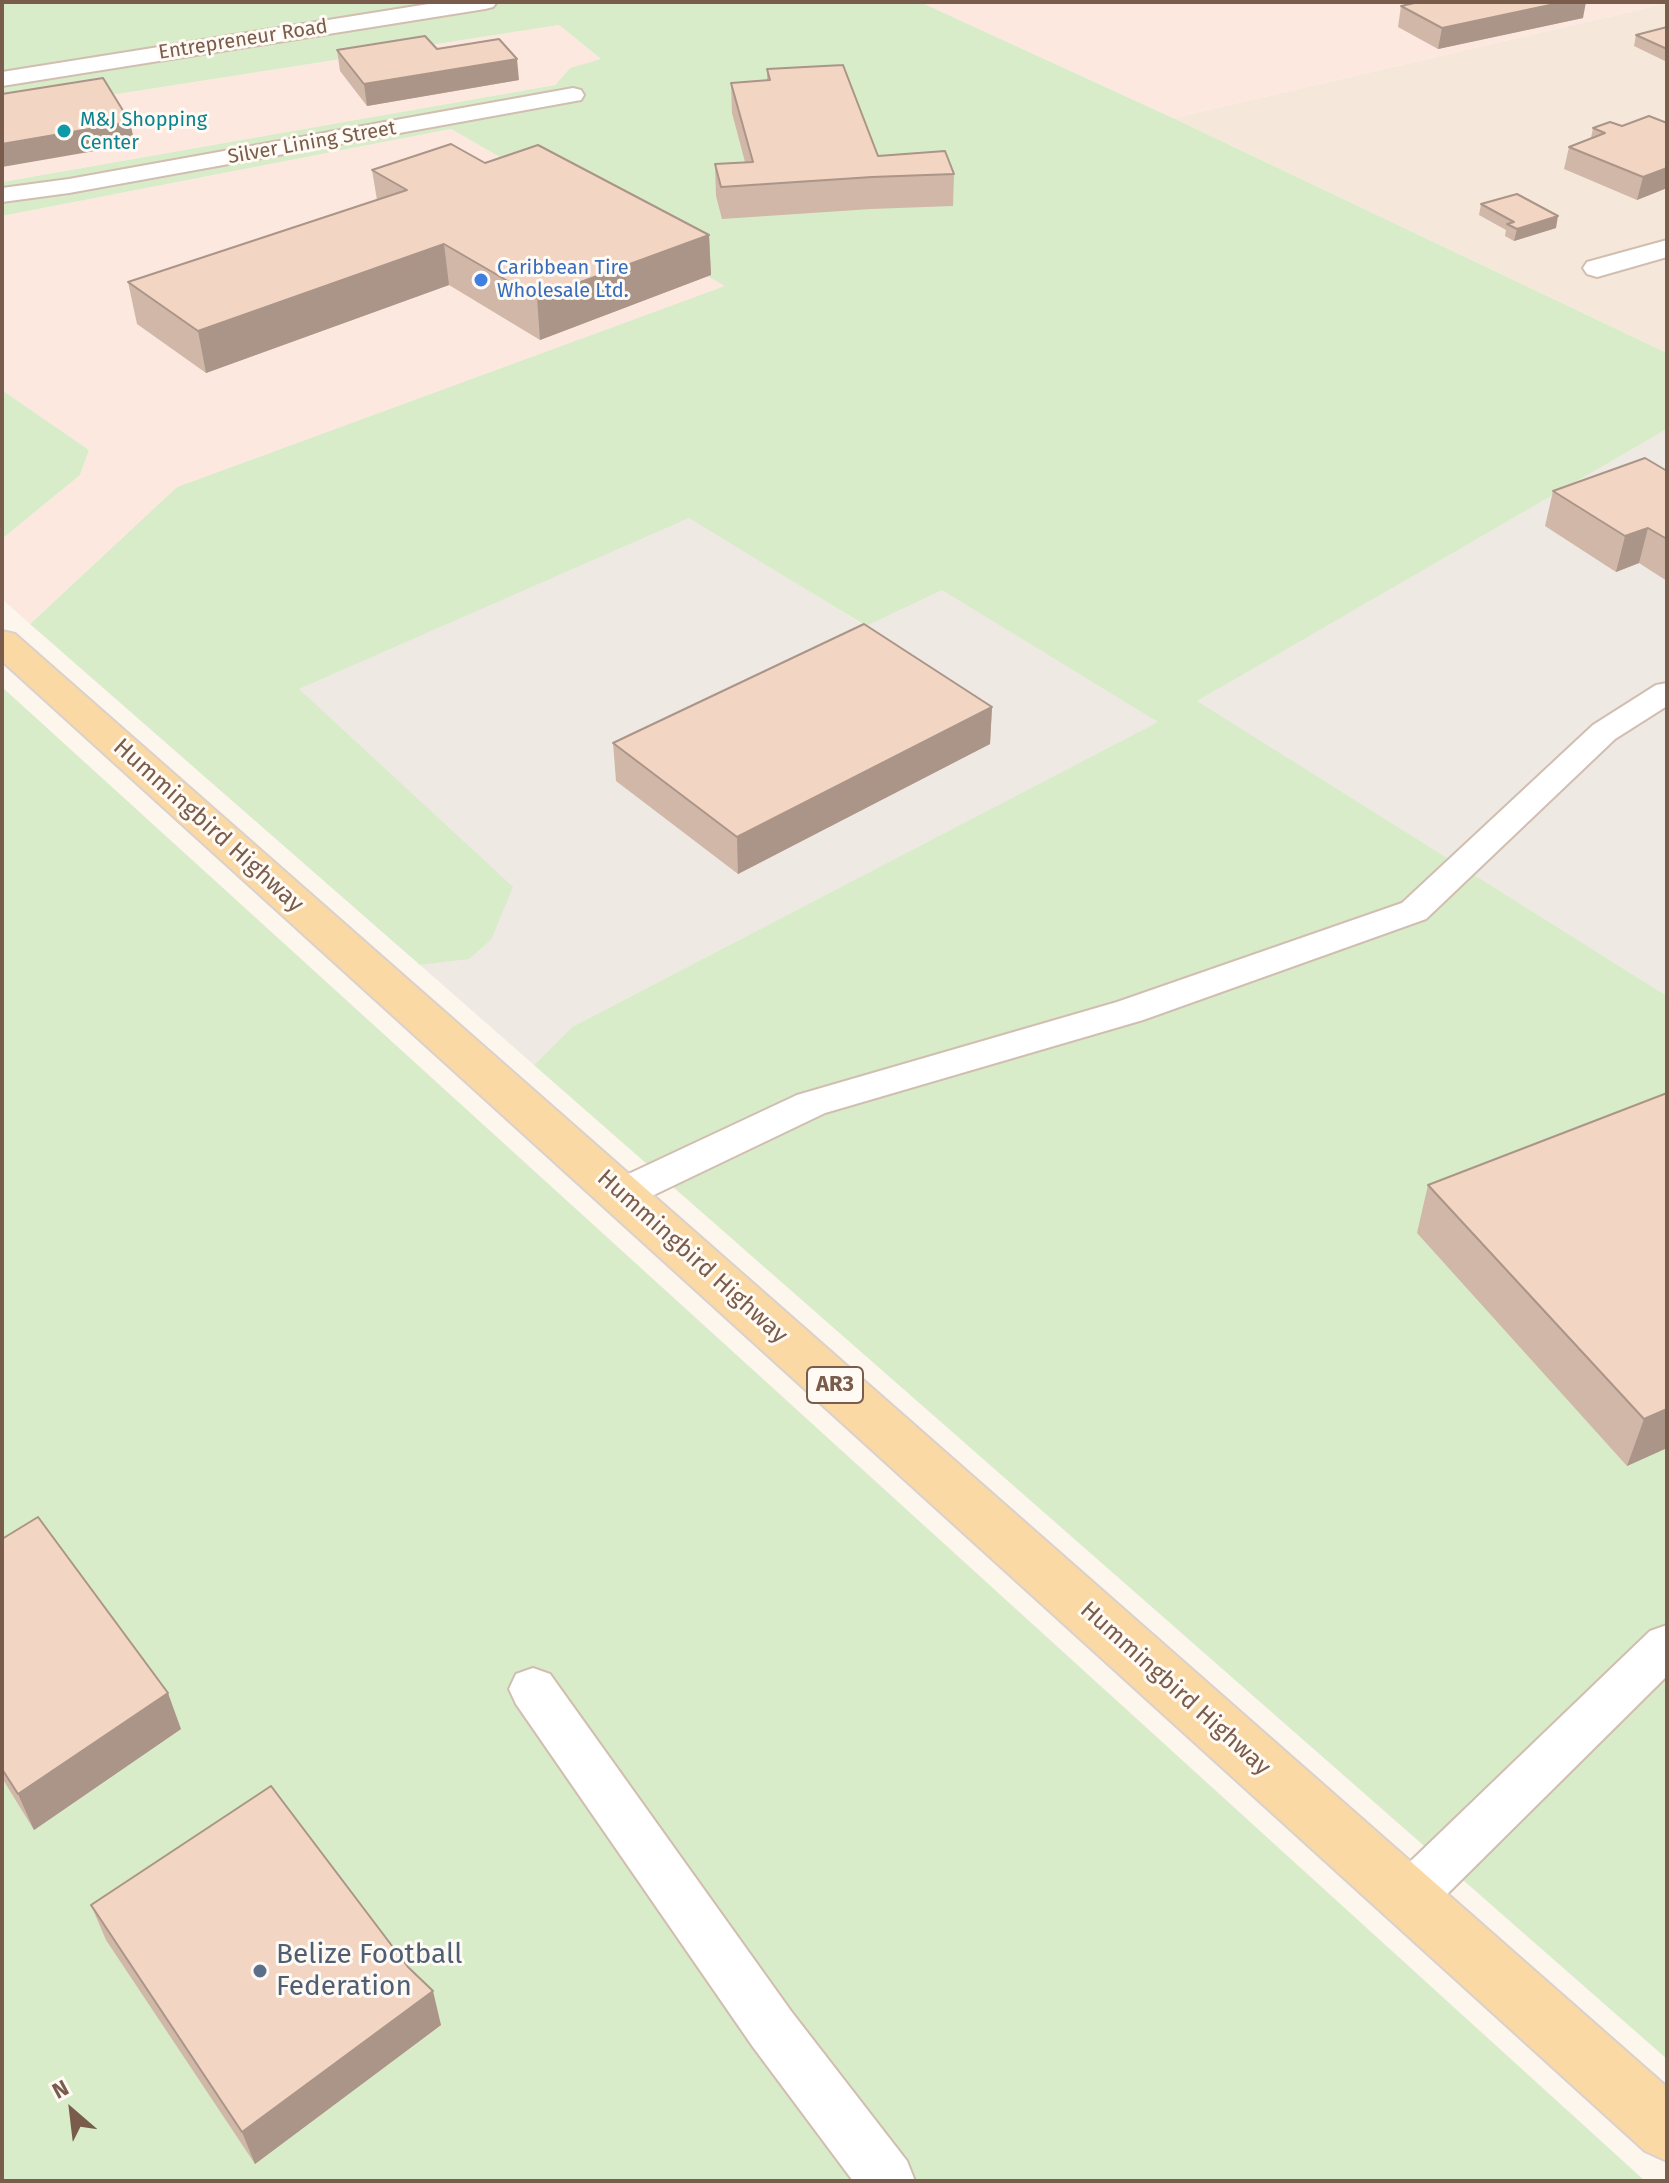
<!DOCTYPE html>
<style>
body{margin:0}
#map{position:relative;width:1669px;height:2183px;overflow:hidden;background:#fdf6ec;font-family:"Fira Sans",sans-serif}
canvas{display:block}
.frame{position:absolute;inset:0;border:4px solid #7a5c4d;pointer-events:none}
.north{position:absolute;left:32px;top:2071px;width:80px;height:80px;-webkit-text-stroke:6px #fffaf3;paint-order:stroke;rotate:332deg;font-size:22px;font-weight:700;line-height:32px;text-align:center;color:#7a5c4d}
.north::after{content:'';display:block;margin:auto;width:28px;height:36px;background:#7a5c4d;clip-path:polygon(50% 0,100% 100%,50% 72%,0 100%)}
</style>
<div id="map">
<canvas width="1669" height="2183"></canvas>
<div class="frame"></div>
<div class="north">N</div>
</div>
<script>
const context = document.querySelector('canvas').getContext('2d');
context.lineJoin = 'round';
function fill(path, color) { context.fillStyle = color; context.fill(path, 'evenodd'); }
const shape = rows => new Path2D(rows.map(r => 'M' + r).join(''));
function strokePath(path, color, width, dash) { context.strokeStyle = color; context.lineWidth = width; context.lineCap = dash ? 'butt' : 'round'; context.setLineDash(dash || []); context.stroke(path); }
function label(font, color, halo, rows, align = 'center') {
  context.font = font + ' "Fira Sans",sans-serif'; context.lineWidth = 6; context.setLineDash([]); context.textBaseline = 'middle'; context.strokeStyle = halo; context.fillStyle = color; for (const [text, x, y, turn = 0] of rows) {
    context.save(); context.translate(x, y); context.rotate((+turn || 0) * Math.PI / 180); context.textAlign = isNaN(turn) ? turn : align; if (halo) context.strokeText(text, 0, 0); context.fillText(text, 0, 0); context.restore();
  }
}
fill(shape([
 [1667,3,1667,353,1173,118]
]), '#f5e8da');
fill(shape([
 [920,2,1667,2,1667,3,1173,118],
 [559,25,602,60,570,68,555,85,2,182,2,112],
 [451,129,726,286,177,487,30,624,2,599,2,539,80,475,89,450,2,390,2,216]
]), '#fde8e0');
fill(shape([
 [1667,429,1667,996,1196,701],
 [690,517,865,626,942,589,1159,722,572,1027,534,1065,420,965,469,958,491,940,298,689]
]), '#efe9e4');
fill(shape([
 [2,2,920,2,1173,118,1667,353,1667,429,1197,701,1667,996,1667,2059,534,1065,572,1027,1158,722,942,590,866,626,689,518,299,689,513,887,491,940,469,959,420,965,30,624,177,487,725,286,451,129,2,216,2,182,555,85,570,68,601,59,559,25,2,112],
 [2,390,89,450,80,475,2,539],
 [2,687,1645,2181,2,2181]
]), '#d8ecc9');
const service = shape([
 [573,88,581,90,584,95,581,100,69,193,2,202,2,188,69,179,573,88],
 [1667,683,1667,706,1615,739,1426,919,1143,1020,825,1113,635,1204,621,1208,607,1204,601,1194,607,1184,797,1095,1117,1002,1402,903,1593,725,1656,685,1667,683],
 [1667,1625,1667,1676,1426,1915,1408,1922,1390,1915,1382,1898,1390,1881,1650,1631,1667,1625],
 [533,1668,550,1674,791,2011,907,2161,915,2181,853,2181,753,2047,516,1704,509,1689,516,1674,533,1668]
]);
const minor = shape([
 [441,2,497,2,493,7,485,9,2,86,2,72,441,2],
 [1667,240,1667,257,1597,277,1587,274,1583,268,1587,262,1667,240]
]);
const primary = shape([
 [2,631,15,634,1667,2087,1667,2161,1645,2151,2,661,2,631]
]);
strokePath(service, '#d1beb0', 4);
strokePath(minor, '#d1beb0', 4);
strokePath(primary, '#dad1cd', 4);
fill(service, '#fff');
fill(minor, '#fff');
fill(primary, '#fbd9a5');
fill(shape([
 [1401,6,1583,18,1438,49,1398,27],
 [1667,27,1667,62,1634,46,1636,35],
 [437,49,519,80,367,106,340,71,337,50],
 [767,69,878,156,954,174,953,206,871,209,722,219,716,196,715,164,745,162,732,113,731,83,767,80],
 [1667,123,1667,188,1637,200,1564,169,1569,147,1591,138,1593,128],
 [485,163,709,235,711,275,540,340,449,285,206,373,137,324,128,282,377,200,372,170],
 [1481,204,1556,228,1514,241,1505,236,1506,230,1479,215],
 [1667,471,1667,581,1639,563,1616,572,1545,526,1553,491],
 [992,707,990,744,738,874,616,781,613,743],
 [1667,1093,1667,1448,1627,1466,1417,1233,1428,1185],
 [2,1539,181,1729,34,1830,2,1778],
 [91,1905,408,1967,441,2025,255,2164,106,1940]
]), '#d1b7a8');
fill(shape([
 [1564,2,1586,2,1583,18,1438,49,1442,28],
 [517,59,519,80,367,106,364,84],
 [130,122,135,144,2,167,2,144],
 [1667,168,1667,188,1637,200,1643,177],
 [1558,216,1556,228,1514,241,1517,229],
 [709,235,711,275,540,340,537,298],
 [444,244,449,285,206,373,198,331],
 [1648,528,1639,563,1616,572,1625,536],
 [992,707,990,744,738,874,737,837],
 [1667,1409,1667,1448,1627,1466,1644,1419],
 [168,1693,181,1729,34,1830,18,1794],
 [433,1991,441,2025,255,2164,242,2132]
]), '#aa9588');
const building = shape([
 [1419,2,1564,2,1442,28,1401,6,1419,2],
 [1667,27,1667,49,1636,35,1667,27],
 [425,36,437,49,499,39,517,59,364,84,337,50,425,36],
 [843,65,878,156,945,151,954,174,872,177,721,187,715,164,753,162,731,83,770,80,767,69,843,65],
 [103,78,130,122,2,144,2,94,103,78],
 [1649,116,1667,123,1667,168,1643,177,1569,147,1605,133,1593,128,1610,122,1622,126,1649,116],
 [451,144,485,163,538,145,709,235,537,298,444,244,198,331,128,282,407,190,372,170,451,144],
 [1517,194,1558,216,1517,229,1507,224,1514,222,1481,204,1517,194],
 [1645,458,1667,471,1667,539,1648,528,1625,536,1553,491,1645,458],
 [864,624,992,707,737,837,613,743,864,624],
 [1667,1093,1667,1409,1644,1419,1428,1185,1667,1093],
 [38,1517,168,1693,18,1794,2,1769,2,1539,38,1517],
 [271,1786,408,1967,433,1991,242,2132,91,1905,271,1786]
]);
fill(building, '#f3d5c3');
strokePath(building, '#aa9588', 2);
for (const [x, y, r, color] of [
 [64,131,8,"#0f9aa8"],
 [481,280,8,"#3f7fe0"],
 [260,1971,8,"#5c6f8a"]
]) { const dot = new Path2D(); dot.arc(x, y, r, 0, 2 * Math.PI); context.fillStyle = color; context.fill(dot); strokePath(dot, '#fffaf3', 3); }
label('20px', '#7a5c4d', '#fffaf3', [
 ["Entrepreneur Road",243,40,-9],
 ["Silver Lining Street",312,143,-10]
]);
label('20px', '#0d838f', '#fffaf3', [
 ["M&J Shopping",80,120],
 ["Center",80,143]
], 'left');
label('20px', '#366cbe', '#fffaf3', [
 ["Caribbean Tire",497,268],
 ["Wholesale Ltd.",497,291]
], 'left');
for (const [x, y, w] of [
 [835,1385,56]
]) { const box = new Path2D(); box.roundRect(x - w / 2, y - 18, w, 36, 6); context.fillStyle = '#fffaf3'; context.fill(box); strokePath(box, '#7a5c4d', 2); }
label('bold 22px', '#7a5c4d', null, [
 ["AR3",835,1385]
]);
label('24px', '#7a5c4d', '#fffaf3', [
 ["Hummingbird Highway",208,826,42],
 ["Hummingbird Highway",692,1257,42],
 ["Hummingbird Highway",1175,1689,42]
]);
label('28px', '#4e5e75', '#fffaf3', [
 ["Belize Football",276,1955],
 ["Federation",276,1987]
], 'left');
</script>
